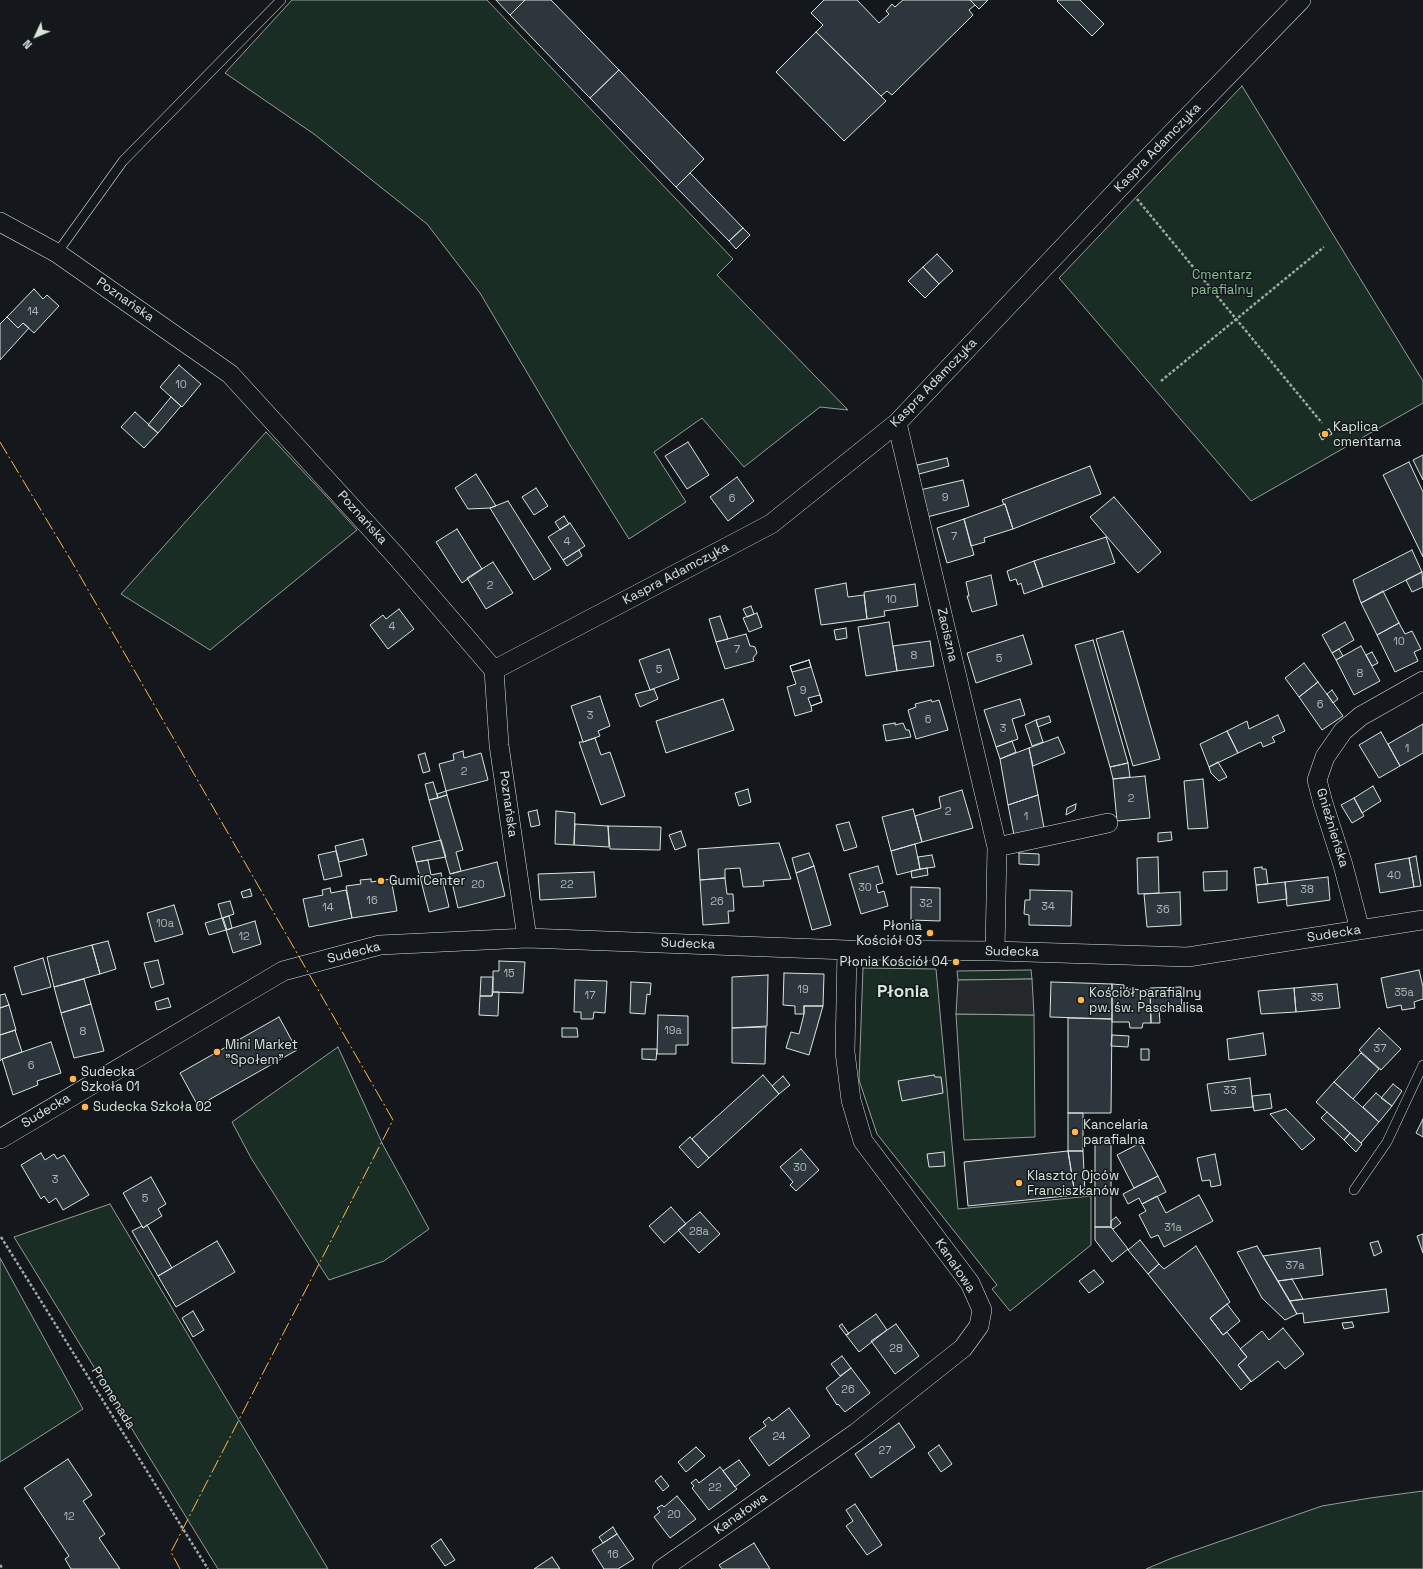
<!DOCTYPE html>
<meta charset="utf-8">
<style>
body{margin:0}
#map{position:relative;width:1423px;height:1569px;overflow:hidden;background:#14181c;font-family:"Space Grotesk",sans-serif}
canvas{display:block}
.north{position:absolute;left:16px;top:16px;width:40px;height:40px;-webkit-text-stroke:3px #14181c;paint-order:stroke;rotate:226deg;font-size:11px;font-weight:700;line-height:16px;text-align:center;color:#d8e6dc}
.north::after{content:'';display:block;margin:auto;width:14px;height:18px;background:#d8e6dc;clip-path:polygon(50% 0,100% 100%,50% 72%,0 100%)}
</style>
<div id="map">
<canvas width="1423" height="1569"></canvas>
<div class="north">N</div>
</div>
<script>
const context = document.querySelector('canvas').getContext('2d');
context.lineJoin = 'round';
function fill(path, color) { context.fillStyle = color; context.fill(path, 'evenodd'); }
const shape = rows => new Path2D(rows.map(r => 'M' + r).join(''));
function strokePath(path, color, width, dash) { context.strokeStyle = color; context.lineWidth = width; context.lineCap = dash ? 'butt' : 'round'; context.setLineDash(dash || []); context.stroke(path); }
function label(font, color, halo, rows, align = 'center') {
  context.font = font + ' "Space Grotesk",sans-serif'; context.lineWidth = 3; context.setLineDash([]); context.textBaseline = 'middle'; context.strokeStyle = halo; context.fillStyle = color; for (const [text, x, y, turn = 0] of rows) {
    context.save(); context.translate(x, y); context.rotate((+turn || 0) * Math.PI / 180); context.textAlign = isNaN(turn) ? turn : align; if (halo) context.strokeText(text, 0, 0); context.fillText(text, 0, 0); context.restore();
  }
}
const green = shape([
 [292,0,487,0,733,259,717,275,848,410,820,407,744,467,702,418,654,452,686,502,629,539,570,445,480,293,427,224,314,134,225,73,292,0],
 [1242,86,1423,381,1423,403,1251,501,1059,278,1242,86],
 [266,432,327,497,357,530,210,650,121,594,266,432],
 [863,968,936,969,958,1209,1091,1196,1091,1245,1010,1311,992,1289,997,1285,877,1134,859,1080,863,968],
 [1031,970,1032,979,958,980,957,971,1031,970],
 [956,1014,1034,1015,1035,1137,964,1140,956,1014],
 [338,1047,383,1145,429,1229,384,1261,329,1280,251,1158,232,1122,338,1047],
 [110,1204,215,1380,328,1569,218,1569,14,1237,110,1204],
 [0,1258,83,1409,0,1462,0,1258],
 [1423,1491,1423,1569,1146,1569,1172,1558,1322,1506,1370,1498,1423,1491]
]);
fill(green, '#1a2d24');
strokePath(green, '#939e99', 1);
const parking = shape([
 [1032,979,1034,1015,956,1014,958,980,1032,979]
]);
fill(parking, '#24282b');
strokePath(parking, '#939e99', 1);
const building = shape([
 [496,0,525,0,510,15,496,0],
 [525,0,551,0,619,70,590,98,510,15,525,0],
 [824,0,857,0,879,23,889,14,886,11,892,4,895,7,903,0,970,0,975,5,969,10,973,15,892,95,887,91,881,96,816,32,823,25,811,13,824,0],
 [970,0,988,0,979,9,970,0],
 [1058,0,1080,0,1104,24,1092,36,1057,1,1058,0],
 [816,32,886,101,844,141,776,72,816,32],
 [619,70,704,159,676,187,590,98,619,70],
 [690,173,743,228,729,241,676,187,690,173],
 [743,228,750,235,736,249,729,241,743,228],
 [937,254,953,271,939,284,923,267,937,254],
 [923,267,939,284,925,298,908,281,923,267],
 [34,289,43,299,47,295,59,306,34,333,23,323,18,328,7,317,34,289],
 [7,317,18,328,23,323,29,328,0,360,0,324,7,317],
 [179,365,201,384,182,407,160,387,179,365],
 [171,397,181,406,158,433,148,425,171,397],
 [135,412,158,433,144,448,121,427,135,412],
 [1329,429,1332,434,1322,440,1319,434,1329,429],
 [688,442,709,475,687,489,665,456,688,442],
 [1423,455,1423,480,1413,460,1423,455],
 [947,458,949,466,919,474,917,465,947,458],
 [1409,462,1423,492,1423,557,1383,475,1409,462],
 [1090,466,1101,494,1013,529,1005,504,1004,505,1002,500,1090,466],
 [476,474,496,506,490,508,468,509,455,488,476,474],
 [737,477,754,501,728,521,710,497,737,477],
 [963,480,969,506,927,517,920,490,963,480],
 [536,488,548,506,534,515,522,497,536,488],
 [1114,497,1161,552,1138,573,1090,517,1114,497],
 [508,501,551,569,534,580,490,508,508,501],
 [1005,504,1013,529,984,538,985,542,971,546,964,519,1005,504],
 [564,516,569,524,560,530,555,522,564,516],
 [964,519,974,555,947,563,937,528,964,519],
 [570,523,585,546,563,560,548,537,570,523],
 [457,529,482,569,462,583,436,542,457,529],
 [1106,537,1115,563,1043,587,1034,561,1106,537],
 [579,550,582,556,567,566,563,560,579,550],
 [1412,550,1422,572,1361,603,1353,580,1412,550],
 [1034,561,1043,587,1024,594,1021,583,1018,585,1016,579,1010,581,1007,571,1034,561],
 [493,562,513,593,486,609,467,578,493,562],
 [1422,572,1423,587,1412,592,1406,580,1422,572],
 [991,575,997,605,972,612,967,596,969,596,966,582,991,575],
 [846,583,848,597,864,595,867,619,821,625,815,589,846,583],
 [915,584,918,606,884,611,885,616,867,619,864,592,915,584],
 [1383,591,1399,623,1377,635,1361,603,1383,591],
 [751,606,754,614,747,617,743,609,751,606],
 [399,609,414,629,388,649,370,625,383,615,386,619,399,609],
 [757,613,762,627,749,632,743,618,757,613],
 [720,616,728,639,716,642,709,619,720,616],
 [889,622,897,671,866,676,858,627,889,622],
 [1345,622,1354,640,1332,653,1322,635,1345,622],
 [1399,623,1405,634,1412,631,1421,649,1414,652,1418,661,1395,672,1377,635,1399,623],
 [846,628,847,638,836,640,834,630,846,628],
 [1123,631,1160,759,1133,766,1096,639,1123,631],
 [746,634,750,646,752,646,755,647,757,653,753,658,754,661,725,669,716,642,746,634],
 [1023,635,1032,664,976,683,967,653,1023,635],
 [1093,640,1128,763,1110,767,1075,645,1093,640],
 [930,641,934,666,897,671,893,646,930,641],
 [1361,646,1380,681,1354,695,1336,660,1361,646],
 [669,649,679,679,650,690,639,660,669,649],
 [1339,649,1343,656,1336,660,1332,653,1339,649],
 [1372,652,1378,663,1372,666,1366,655,1372,652],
 [809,660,822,702,811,706,812,711,795,716,787,687,796,684,790,666,809,660],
 [809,660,811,667,792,672,790,666,809,660],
 [1304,663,1318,682,1299,697,1285,678,1304,663],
 [1318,682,1343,716,1322,730,1299,697,1318,682],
 [654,689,658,699,640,707,635,694,654,689],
 [1332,690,1338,699,1333,703,1327,694,1332,690],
 [820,695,822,702,811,706,808,698,820,695],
 [600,696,610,726,598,731,600,736,583,742,571,706,600,696],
 [723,699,734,730,666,753,656,721,723,699],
 [1020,699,1025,715,1012,719,1018,739,996,747,984,710,1020,699],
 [931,700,932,702,939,700,948,730,916,739,908,710,916,707,915,704,931,700],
 [1278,715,1285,731,1272,737,1275,742,1263,747,1261,742,1238,753,1227,731,1247,721,1249,729,1278,715],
 [1049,716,1051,722,1038,727,1036,720,1049,716],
 [1036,720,1043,742,1032,746,1025,725,1036,720],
 [895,723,895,725,903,723,906,730,909,730,911,737,886,741,883,725,895,723],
 [1423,724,1423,753,1400,766,1388,744,1423,724],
 [1227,731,1238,753,1209,767,1200,744,1227,731],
 [1381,732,1400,766,1379,778,1359,745,1381,732],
 [1058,737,1065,753,1033,766,1029,748,1058,737],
 [595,738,601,755,610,752,625,796,601,805,579,742,583,742,595,738],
 [1012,741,1016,752,1000,759,996,747,1012,741],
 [1029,748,1038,795,1008,805,1000,759,1029,748],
 [463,751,464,758,481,753,488,780,446,791,439,764,454,760,453,754,463,751],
 [425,753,430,771,423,773,418,755,425,753],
 [1218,762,1227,777,1219,781,1211,773,1209,767,1218,762],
 [1128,763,1130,777,1113,779,1110,767,1128,763],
 [1145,776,1150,818,1117,821,1113,779,1145,776],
 [1203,779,1208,828,1188,829,1184,781,1203,779],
 [433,782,438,798,429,800,425,784,433,782],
 [1373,786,1381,801,1362,813,1354,798,1373,786],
 [748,789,751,802,739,806,735,793,748,789],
 [962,790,973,828,922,842,915,816,941,808,939,797,962,790],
 [446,791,447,795,438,798,437,794,446,791],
 [447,795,463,850,456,852,461,871,450,874,429,800,447,795],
 [1038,795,1044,828,1014,835,1008,805,1038,795],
 [1354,798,1364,816,1352,823,1341,805,1354,798],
 [1076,804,1075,810,1066,815,1067,808,1076,804],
 [913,809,922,842,891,851,882,817,913,809],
 [537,810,540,825,531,827,528,812,537,810],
 [556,811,575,813,574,845,555,844,556,811],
 [849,822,857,847,844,851,836,825,849,822],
 [575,824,608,826,609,847,574,845,575,824],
 [608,826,661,827,660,850,610,849,608,826],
 [681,831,686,846,675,850,669,835,681,831],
 [1171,832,1172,840,1158,842,1158,833,1171,832],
 [363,839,367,855,339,862,335,846,363,839],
 [441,840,446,857,416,862,412,847,441,840],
 [779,843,791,879,763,881,764,886,743,887,740,868,725,869,725,878,700,880,698,849,779,843],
 [915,844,920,869,897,875,891,851,915,844],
 [336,851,342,876,324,880,318,855,336,851],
 [809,853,814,866,796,873,792,858,809,853],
 [1019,853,1039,854,1039,865,1019,864,1019,853],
 [932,855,935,867,920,869,918,857,932,855],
 [1416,856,1421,886,1414,887,1409,858,1416,856],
 [1158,857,1159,893,1138,894,1137,858,1158,857],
 [1409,858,1414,887,1380,893,1375,864,1409,858],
 [428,860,431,875,420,877,416,862,428,860],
 [497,862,505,896,458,908,450,874,497,862],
 [814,866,831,925,812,930,796,873,814,866],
 [878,866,883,883,876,885,878,893,884,891,888,906,861,914,849,874,878,866],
 [1262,867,1262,869,1266,869,1268,884,1256,885,1254,868,1262,867],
 [927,868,928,875,912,878,911,871,927,868],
 [1227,871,1227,890,1204,891,1203,872,1227,871],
 [594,872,596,897,540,900,538,874,594,872],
 [441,873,449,907,429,912,420,877,441,873],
 [1328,877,1330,900,1287,906,1285,882,1328,877],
 [725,878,727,894,733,894,734,911,728,911,729,923,703,925,700,880,725,878],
 [371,879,371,882,391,879,397,911,352,918,346,886,361,884,360,880,371,879],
 [1285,882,1287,899,1258,903,1256,885,1285,882],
 [911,887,940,888,940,921,911,920,911,887],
 [330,888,331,893,346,890,352,918,309,927,303,899,323,895,322,890,330,888],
 [250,889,252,896,243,898,241,892,250,889],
 [1030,890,1072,891,1071,926,1029,925,1029,915,1024,914,1025,900,1030,900,1030,890],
 [1180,892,1181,925,1147,927,1144,894,1180,892],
 [230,901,234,914,222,918,218,904,230,901],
 [174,905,183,934,155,942,147,913,174,905],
 [229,916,232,928,227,930,223,918,229,916],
 [222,918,226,930,209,935,205,923,222,918],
 [255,921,261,944,233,953,226,930,255,921],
 [108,941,116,969,100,974,92,945,108,941],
 [92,945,100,974,54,987,47,957,92,945],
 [43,958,51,987,22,995,14,967,43,958],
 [158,960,164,984,151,988,144,963,158,960],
 [499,961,525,962,523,993,493,992,493,971,499,971,499,961],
 [1419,970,1423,987,1423,999,1414,1002,1415,1008,1402,1010,1401,1005,1387,1008,1381,978,1419,970],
 [784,973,824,974,823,1006,804,1006,804,1014,795,1014,795,1006,783,1005,784,973],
 [768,975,767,1026,732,1028,732,977,768,975],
 [481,977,493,977,492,996,480,996,481,977],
 [84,979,91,1004,61,1013,54,987,84,979],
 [575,980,607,981,605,1013,594,1012,593,1019,581,1019,581,1012,574,1012,575,980],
 [631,982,651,983,650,995,647,994,645,1014,630,1013,631,982],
 [1051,982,1112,984,1112,1019,1050,1017,1051,982],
 [1112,984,1124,985,1124,989,1150,990,1151,1023,1143,1023,1142,1028,1130,1028,1129,1022,1112,1022,1112,984],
 [1337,984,1340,1008,1296,1012,1294,988,1337,984],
 [1181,987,1182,1009,1159,1009,1160,1023,1151,1023,1150,988,1181,987],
 [1294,988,1296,1012,1261,1014,1258,991,1294,988],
 [493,992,499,992,498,1016,479,1015,480,996,492,996,493,992],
 [5,994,9,1005,0,1008,0,995,5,994],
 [168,998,171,1007,157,1010,155,1002,168,998],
 [91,1004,104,1051,74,1058,61,1013,91,1004],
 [9,1005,16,1030,0,1035,0,1008,9,1005],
 [804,1006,823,1006,809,1055,786,1048,791,1032,799,1034,804,1014,804,1006],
 [658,1015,688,1016,688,1045,676,1045,676,1054,657,1054,658,1015],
 [279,1017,297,1050,198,1106,180,1073,279,1017],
 [1068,1018,1112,1019,1111,1113,1068,1113,1068,1018],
 [766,1027,765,1064,732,1063,732,1028,766,1027],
 [562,1028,577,1028,578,1037,562,1037,562,1028],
 [1379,1028,1401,1049,1381,1070,1359,1050,1379,1028],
 [15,1030,22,1052,2,1059,0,1061,0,1035,15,1030],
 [1263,1033,1266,1055,1229,1060,1227,1039,1263,1033],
 [1112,1035,1129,1036,1128,1047,1111,1046,1112,1035],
 [51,1042,61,1073,37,1081,38,1085,13,1095,2,1059,51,1042],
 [642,1049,657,1049,656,1060,642,1059,642,1049],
 [1141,1049,1149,1049,1149,1060,1141,1060,1141,1049],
 [1361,1053,1379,1069,1353,1099,1334,1082,1361,1053],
 [763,1075,779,1094,709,1158,692,1139,763,1075],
 [934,1075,935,1077,941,1077,943,1093,902,1101,898,1081,934,1075],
 [783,1076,790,1085,779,1094,772,1086,783,1076],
 [1250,1078,1253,1107,1211,1111,1207,1084,1250,1078],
 [1334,1082,1379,1122,1361,1143,1316,1102,1334,1082],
 [1393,1084,1402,1091,1392,1106,1381,1098,1393,1084],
 [1376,1093,1392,1106,1379,1122,1363,1107,1376,1093],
 [1270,1094,1272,1108,1254,1111,1252,1096,1270,1094],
 [1286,1109,1315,1139,1302,1150,1270,1114,1286,1109],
 [1327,1112,1350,1133,1344,1140,1321,1118,1327,1112],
 [1068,1113,1083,1113,1083,1151,1068,1151,1068,1113],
 [1423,1119,1423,1137,1416,1133,1423,1119],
 [1350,1133,1362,1144,1356,1152,1344,1140,1350,1133],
 [690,1137,709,1158,698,1168,679,1147,690,1137],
 [1111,1141,1111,1227,1095,1227,1095,1142,1111,1141],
 [1140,1143,1158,1176,1134,1188,1117,1155,1140,1143],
 [801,1149,819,1170,796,1191,790,1185,793,1182,780,1167,801,1149],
 [1068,1151,1075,1195,968,1206,964,1162,1068,1151],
 [1068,1151,1083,1151,1085,1193,1075,1194,1068,1151],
 [944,1152,945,1166,929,1167,927,1154,944,1152],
 [41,1153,45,1160,54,1154,57,1159,64,1155,89,1195,63,1210,56,1198,49,1203,44,1196,41,1199,21,1165,41,1153],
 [1215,1154,1221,1185,1211,1187,1210,1180,1202,1181,1197,1158,1215,1154],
 [1158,1176,1166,1192,1142,1204,1139,1198,1128,1204,1123,1194,1158,1176],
 [151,1177,166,1204,158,1209,162,1216,143,1228,123,1193,151,1177],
 [1199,1195,1213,1221,1164,1247,1158,1235,1151,1238,1139,1215,1146,1211,1142,1204,1157,1196,1166,1213,1199,1195],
 [671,1207,686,1224,664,1243,649,1226,671,1207],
 [700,1212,720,1234,699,1253,678,1230,700,1212],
 [1116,1217,1121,1223,1113,1229,1111,1227,1111,1221,1116,1217],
 [147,1225,172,1268,158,1276,132,1231,142,1226,143,1228,147,1225],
 [1095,1227,1111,1227,1128,1249,1112,1262,1095,1240,1095,1227],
 [1423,1234,1423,1253,1417,1236,1423,1234],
 [1140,1240,1159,1264,1148,1274,1128,1250,1140,1240],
 [217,1241,235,1272,176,1307,158,1276,217,1241],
 [1378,1241,1382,1252,1374,1256,1370,1243,1378,1241],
 [1196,1246,1230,1302,1210,1318,1223,1335,1227,1332,1247,1357,1238,1365,1251,1381,1241,1390,1148,1274,1159,1264,1164,1269,1196,1246],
 [1257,1246,1297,1314,1285,1320,1262,1298,1237,1252,1257,1246],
 [1320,1248,1323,1275,1278,1281,1263,1256,1320,1248],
 [1094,1270,1104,1282,1089,1293,1079,1281,1094,1270],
 [1292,1279,1303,1299,1290,1301,1278,1281,1292,1279],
 [1386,1289,1389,1312,1304,1323,1303,1313,1297,1314,1290,1301,1386,1289],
 [1227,1304,1240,1321,1223,1335,1210,1318,1227,1304],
 [193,1311,204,1330,193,1337,182,1318,193,1311],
 [876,1314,887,1330,859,1352,846,1335,876,1314],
 [1352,1322,1354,1327,1344,1329,1342,1323,1352,1322],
 [842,1324,849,1334,846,1335,839,1326,842,1324],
 [896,1324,919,1356,895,1374,871,1341,896,1324],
 [1283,1328,1304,1354,1285,1369,1278,1361,1251,1382,1238,1365,1247,1357,1240,1349,1262,1331,1269,1340,1283,1328],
 [842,1356,851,1368,840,1376,831,1364,842,1356],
 [851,1368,870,1393,845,1412,838,1404,837,1405,826,1388,851,1368],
 [789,1408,810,1436,769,1466,749,1438,766,1426,763,1422,769,1417,772,1421,789,1408],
 [899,1423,915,1447,871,1478,855,1454,899,1423],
 [939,1445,952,1464,941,1472,928,1453,939,1445],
 [696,1447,705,1456,686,1472,678,1462,696,1447],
 [68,1459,92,1495,83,1501,105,1534,99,1538,120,1569,71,1569,65,1559,69,1556,24,1488,68,1459],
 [739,1460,750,1475,735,1487,723,1471,739,1460],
 [720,1467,737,1489,709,1510,692,1488,694,1486,691,1483,696,1479,699,1483,720,1467],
 [661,1476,669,1486,663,1491,655,1481,661,1476],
 [677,1496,696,1519,670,1538,654,1517,660,1512,657,1508,662,1505,664,1507,677,1496],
 [855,1504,882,1545,867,1555,846,1526,853,1521,846,1510,855,1504],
 [613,1527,617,1534,603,1543,599,1537,613,1527],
 [617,1534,634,1559,618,1569,604,1569,592,1550,617,1534],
 [441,1539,455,1560,445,1566,431,1546,441,1539],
 [754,1543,770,1569,722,1569,719,1565,754,1543],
 [552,1557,560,1569,534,1569,552,1557]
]);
fill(building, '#2c363c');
strokePath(building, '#d8e6dc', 1);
const service = shape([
 [57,253,123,161,281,0],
 [1354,1190,1387,1142,1423,1065]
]);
const minor = shape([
 [0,222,57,253,230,374,396,556,494,670,499,745,527,938],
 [897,423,997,847,995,951],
 [494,670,771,524,897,423,1142,164,1301,0],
 [997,847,1108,823],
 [1360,930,1343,865,1323,803,1317,780,1325,757,1343,731,1361,716,1423,681],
 [0,1139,283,971,380,945,527,938,847,950,995,951,1188,957,1423,920],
 [662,1569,856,1433,963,1348,979,1326,982,1310,970,1283,863,1141,851,1100,845,1052,847,950]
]);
strokePath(service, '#d8e6dc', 10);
strokePath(minor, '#d8e6dc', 20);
strokePath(shape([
 [1137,199,1322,423],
 [1161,381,1324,247],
 [1,1237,208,1569],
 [0,1565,3,1569]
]), '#9da8a2', 2.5, [3, 2]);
strokePath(service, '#14181c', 9);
strokePath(minor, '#14181c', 19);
strokePath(shape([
 [0,442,72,562,393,1120,171,1552,180,1569]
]), '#ffb74d', 1, [14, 3, 2, 3]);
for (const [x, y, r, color] of [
 [1325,434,4,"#ffb74d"],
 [381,881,4,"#ffb74d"],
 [930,933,4,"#ffb74d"],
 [956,962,4,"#ffb74d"],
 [1081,1000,4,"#ffb74d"],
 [217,1052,4,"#ffb74d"],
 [73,1079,4,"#ffb74d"],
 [85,1107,4,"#ffb74d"],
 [1075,1132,4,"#ffb74d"],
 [1019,1183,4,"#ffb74d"]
]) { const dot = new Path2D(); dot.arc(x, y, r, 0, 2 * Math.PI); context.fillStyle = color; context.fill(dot); strokePath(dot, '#14181c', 1.5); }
label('11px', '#adbab4', null, [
 ["14",33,312],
 ["10",181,385],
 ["9",945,498],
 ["6",732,499],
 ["7",954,537],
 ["4",567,542],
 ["2",490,586],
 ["10",891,600],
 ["4",392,627],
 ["10",1399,642],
 ["7",737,650],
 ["8",914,656],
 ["5",999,659],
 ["5",659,670],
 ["8",1360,674],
 ["9",803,691],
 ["6",1320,705],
 ["3",590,716],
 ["6",928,720],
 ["3",1003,729],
 ["1",1407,749],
 ["2",464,772],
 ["2",1131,799],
 ["2",948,812],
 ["1",1026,817],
 ["40",1394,876],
 ["20",478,885],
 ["22",567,885],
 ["30",865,888],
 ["38",1307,890],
 ["16",372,901],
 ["26",717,902],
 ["32",926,904],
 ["34",1048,907],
 ["14",328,908],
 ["36",1163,910],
 ["10a",165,924],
 ["12",244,937],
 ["15",509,974],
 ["19",803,990],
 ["35a",1404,993],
 ["17",590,996],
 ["35",1317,998],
 ["19a",673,1031],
 ["8",83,1032],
 ["37",1380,1049],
 ["6",31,1066],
 ["33",1230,1091],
 ["30",800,1168],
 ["3",55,1180],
 ["5",145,1199],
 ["31a",1173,1228],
 ["28a",699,1232],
 ["37a",1295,1266],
 ["28",896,1349],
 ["26",848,1390],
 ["24",779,1437],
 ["27",885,1451],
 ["22",715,1488],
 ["20",674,1515],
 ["12",69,1517],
 ["16",613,1555]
]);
label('13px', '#d8e6dc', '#14181c', [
 ["Kaspra Adamczyka",1158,148,-46],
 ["Poznańska",125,300,35],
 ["Kaspra Adamczyka",934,383,-46],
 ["Poznańska",362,518,48],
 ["Kaspra Adamczyka",676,574,-28],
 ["Zaciszna",947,635,77],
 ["Poznańska",508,804,82],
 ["Gnieźnieńska",1332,828,73],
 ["Sudecka",1334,934,-9],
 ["Sudecka",688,944,2],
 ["Sudecka",1012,952,1],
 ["Sudecka",354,953,-14],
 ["Sudecka",46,1111,-31],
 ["Kanałowa",955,1266,56],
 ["Promenada",113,1398,58],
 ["Kanałowa",741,1514,-35]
]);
label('13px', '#8ac095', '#14181c', [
 ["Cmentarz",1222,275],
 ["parafialny",1222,290]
]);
label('13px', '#d8e6dc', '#14181c', [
 ["Kaplica",1333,427],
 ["cmentarna",1333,442],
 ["Gumi Center",389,881],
 ["Płonia",922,926,"right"],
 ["Kościół 03",922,941,"right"],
 ["Płonia Kościół 04",948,962,"right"],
 ["Kościół parafialny",1089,993],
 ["pw. św. Paschalisa",1089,1008],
 ["Mini Market",225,1045],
 ["\"Społem\"",225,1060],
 ["Sudecka",81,1072],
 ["Szkoła 01",81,1087],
 ["Sudecka Szkoła 02",93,1107],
 ["Kancelaria",1083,1125],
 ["parafialna",1083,1140],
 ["Klasztor Ojców",1027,1176],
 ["Franciszkanów",1027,1191]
], 'left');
label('bold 17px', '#d8e6dc', '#14181c', [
 ["Płonia",903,992]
]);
</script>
